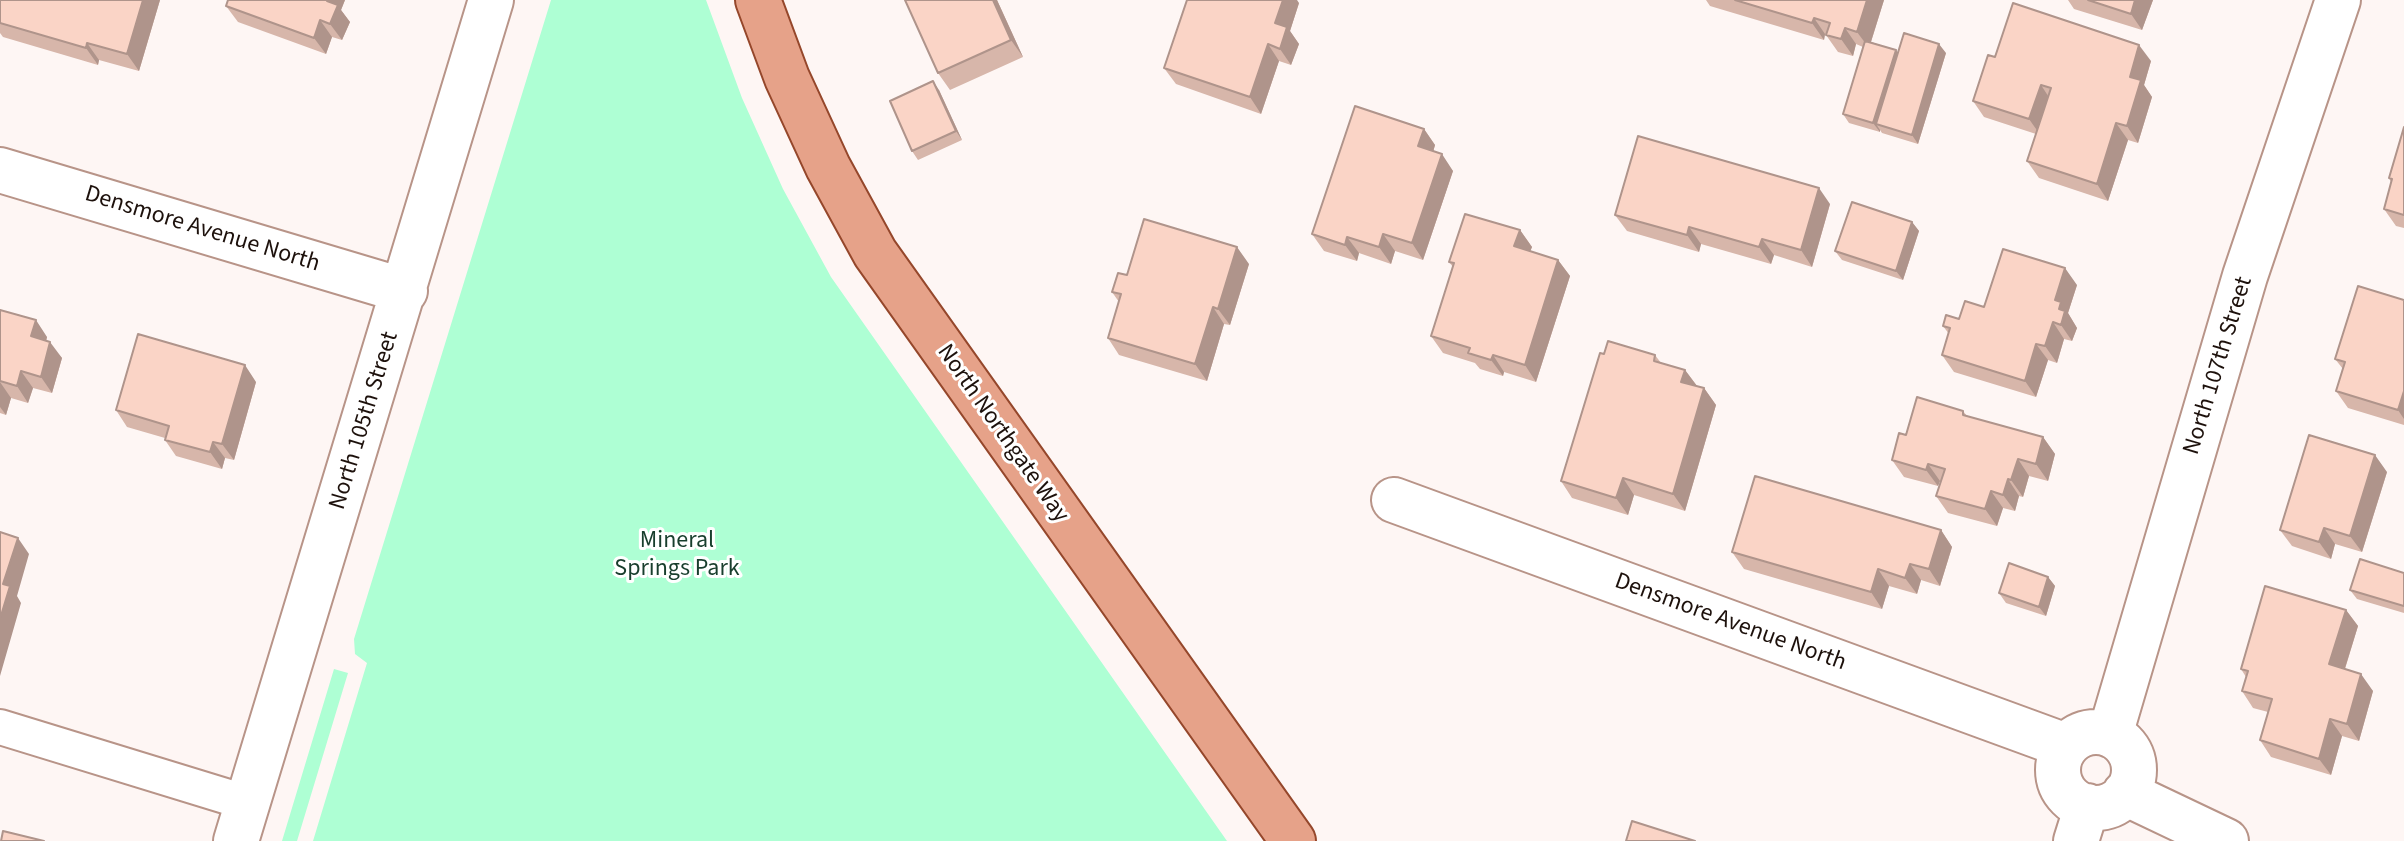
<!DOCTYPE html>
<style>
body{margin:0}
canvas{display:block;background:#fef6f4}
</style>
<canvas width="2404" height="841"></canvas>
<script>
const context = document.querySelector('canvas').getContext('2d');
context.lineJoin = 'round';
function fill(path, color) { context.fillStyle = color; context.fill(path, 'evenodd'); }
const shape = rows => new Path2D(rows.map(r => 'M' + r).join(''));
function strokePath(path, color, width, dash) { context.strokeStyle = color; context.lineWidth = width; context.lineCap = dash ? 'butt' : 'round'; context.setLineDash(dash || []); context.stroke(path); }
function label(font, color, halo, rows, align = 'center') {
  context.font = font + ' "Source Sans 3",sans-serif'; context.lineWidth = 6; context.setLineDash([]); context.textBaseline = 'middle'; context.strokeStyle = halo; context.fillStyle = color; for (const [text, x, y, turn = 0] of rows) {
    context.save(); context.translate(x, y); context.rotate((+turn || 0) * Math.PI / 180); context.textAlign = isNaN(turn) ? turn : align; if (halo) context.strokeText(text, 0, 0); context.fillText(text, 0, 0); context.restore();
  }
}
fill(shape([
 [551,0,706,0,742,98,783,189,831,277,1227,841,313,841,367,663,355,654,354,639],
 [334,669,348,673,297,841,282,841]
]), '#aeffd4');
const lane = shape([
 [0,727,248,803]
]);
const street = shape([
 [0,170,405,291],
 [1394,500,2066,746],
 '2058 770a38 38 0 1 1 76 0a38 38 0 1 1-76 0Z',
 [2110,735,2245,276,2338,0],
 [2125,793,2226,841],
 [236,841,491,0],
 [2076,841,2087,806]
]);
const primary = shape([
 [758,0,787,78,828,167,875,253,1293,841]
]);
strokePath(lane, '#b89488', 38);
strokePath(street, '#b89488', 48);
strokePath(primary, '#95472b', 48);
strokePath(lane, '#fff', 34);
strokePath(street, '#fff', 44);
strokePath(primary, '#e6a289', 44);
fill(shape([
 [0,0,160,0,139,71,99,60,98,65,3,37,0,33],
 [228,0,345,0,341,10,350,22,342,40,332,37,326,54,238,22,226,6],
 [905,0,997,0,1023,57,950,90,938,73],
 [1706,0,1884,0,1871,42,1896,50,1898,53,1946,53,1918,144,1882,133,1880,130,1880,132,1849,123,1843,114,1863,47,1856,44,1853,56,1838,52,1826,35,1825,34,1824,40,1710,6],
 [2068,0,2153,0,2142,30,2074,9],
 [1299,3,1290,31,1299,44,1291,65,1279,61,1261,114,1176,84,1164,68],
 [1995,57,2151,61,2144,85,2152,97,2138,143,2128,140,2108,201,2039,178,2027,161,2036,134,1984,117,1973,101],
 [939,90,962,140,918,160,912,151],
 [2404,127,2404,228,2396,226,2384,209,2391,182,2389,178],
 [1424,129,1435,145,1433,152,1453,171,1423,260,1395,251,1391,264,1359,253,1357,261,1324,251,1312,234],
 [1830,204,1812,267,1774,255,1771,264,1701,244,1699,252,1627,231,1615,215],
 [1912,222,1919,231,1903,280,1842,260,1835,251],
 [1520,230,1532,247,1530,251,1558,260,1570,276,1536,382,1504,372,1503,376,1480,369,1475,363,1443,353,1431,336,1453,267,1449,262],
 [1249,264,1230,325,1224,324,1207,381,1119,355,1108,338,1119,302,1112,292,1127,275],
 [2077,285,2068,313,2077,328,2072,341,2064,339,2057,363,2048,360,2036,397,1954,372,1942,355,1949,334,1943,326,1984,307],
 [2404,300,2404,425,2348,408,2336,391,2343,369,2335,359],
 [0,310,47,337,46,341,62,358,52,393,33,388,28,403,11,398,6,415,0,413],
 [1604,354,1655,355,1661,363,1685,370,1697,386,1704,388,1716,405,1685,511,1634,495,1628,515,1572,498,1561,481],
 [256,382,234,460,225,458,222,469,176,456,165,440,165,438,127,427,116,410],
 [1963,411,1967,416,2043,437,2055,454,2048,481,2029,476,2023,497,2019,496,2015,511,2003,508,1997,526,1948,513,1936,496,1941,481,1940,481,1938,486,1904,477,1892,460,1906,435],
 [2387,472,2362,552,2335,544,2331,559,2292,546,2280,530],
 [1941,530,1952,547,1940,586,1921,580,1917,594,1889,586,1882,609,1744,569,1732,552],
 [2404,573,2404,613,2357,599,2350,590],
 [2048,577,2055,586,2046,616,2006,603,1999,593],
 [2346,610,2358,626,2345,669,2373,691,2359,741,2342,736,2331,775,2271,757,2260,740,2268,712,2253,708,2242,691,2246,677,2241,669]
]), '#d7b6aa');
fill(shape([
 [143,0,160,0,139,71,127,54],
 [327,0,345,0,341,10,350,22,342,40,330,24],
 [993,0,997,0,1023,57,1011,40],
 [1283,0,1297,0,1299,3,1290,31,1299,44,1291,65,1280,49,1275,23],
 [1867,0,1884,0,1869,48,1857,32],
 [2135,0,2153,0,2142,30,2131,14],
 [1814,18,1825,34,1824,40,1812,23],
 [320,20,332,37,326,54,314,38],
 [1845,28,1856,44,1853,56,1841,39],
 [87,43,99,60,98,65,86,48],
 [1268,44,1279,61,1261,114,1250,97],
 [1939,44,1946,53,1918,144,1912,135],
 [2139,45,2151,61,2144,85,2152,97,2138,143,2127,126,2130,77],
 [1896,50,1902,59,1876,124,1880,130,1880,132,1873,123],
 [933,81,939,90,962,140,956,131],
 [2041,85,2052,102,2041,136,2029,119],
 [2116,123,2128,140,2108,201,2097,184],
 [1424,129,1435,145,1430,163,1418,146],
 [1442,154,1453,171,1423,260,1412,243],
 [1819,188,1830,204,1812,267,1801,250],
 [1912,222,1919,231,1903,280,1896,271],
 [1689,227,1701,244,1699,252,1687,235],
 [1520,230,1532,247,1526,262,1514,246],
 [1383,234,1395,251,1391,264,1379,247],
 [1347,237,1359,253,1357,261,1345,245],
 [1762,239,1774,255,1771,264,1759,247],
 [1237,247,1249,264,1230,325,1218,309],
 [1558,260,1570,276,1536,382,1525,365],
 [2065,268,2077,285,2068,313,2077,328,2072,341,2061,325,2055,300],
 [1213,307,1224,324,1207,381,1195,364],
 [36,320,47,337,43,353,31,336],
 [2053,322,2064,339,2057,363,2045,346],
 [50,342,62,358,52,393,41,377],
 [2036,344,2048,360,2036,397,2025,381],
 [1493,355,1504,372,1503,376,1491,360],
 [245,365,256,382,234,460,222,444],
 [1685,370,1697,386,1681,382],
 [21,371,33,388,28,403,17,386],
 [0,382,11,398,6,415,0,407],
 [1704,388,1716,405,1685,511,1673,494],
 [2404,391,2404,419,2398,410],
 [2043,437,2055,454,2048,481,2036,464],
 [213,442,225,458,222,469,210,452],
 [2375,455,2387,472,2362,552,2350,536],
 [2018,459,2029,476,2023,497,2011,480],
 [1928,464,1940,481,1938,486,1926,470],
 [1623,478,1634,495,1628,515,1616,498],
 [2008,479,2019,496,2015,511,2003,495],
 [1991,491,2003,508,1997,526,1985,509],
 [2324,528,2335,544,2331,559,2319,542],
 [1941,530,1952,547,1940,586,1929,569],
 [18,538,29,554,17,596,21,603,0,676,0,619,3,584],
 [1910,564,1921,580,1917,594,1905,578],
 [1878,569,1889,586,1882,609,1871,592],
 [2048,577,2055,586,2046,616,2039,607],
 [2346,610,2358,626,2341,681,2329,664],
 [2361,674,2373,691,2359,741,2347,724],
 [2330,719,2342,736,2331,775,2319,759]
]), '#af948b');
const building = shape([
 [0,0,143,0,127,54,87,43,86,48,0,23,0,0],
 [228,0,327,0,327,1,338,5,330,24,320,20,314,38,226,6,228,0],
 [905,0,993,0,1011,40,938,73,905,0],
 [1187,0,1283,0,1275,23,1287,27,1280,49,1268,44,1250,97,1164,68,1187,0],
 [1735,0,1867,0,1857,32,1845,28,1841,39,1826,35,1830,23,1814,18,1812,23,1735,0],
 [2088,0,2135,0,2131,14,2088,0],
 [2013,3,2139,45,2130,77,2141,80,2127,126,2116,123,2097,184,2027,161,2051,88,2041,85,2029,119,1973,101,1988,55,1995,57,2013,3],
 [1904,33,1939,44,1912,135,1876,124,1904,33],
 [1865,41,1896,50,1873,123,1843,114,1865,41],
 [933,81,956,131,912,151,890,101,933,81],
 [1355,106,1424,129,1418,146,1442,154,1412,243,1383,234,1379,247,1347,237,1345,245,1312,234,1355,106],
 [2404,127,2404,215,2384,209,2392,179,2389,178,2404,127],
 [1638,136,1819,188,1801,250,1762,239,1759,247,1689,227,1687,235,1615,215,1638,136],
 [1852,202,1912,222,1896,271,1835,251,1852,202],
 [1465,214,1520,230,1514,246,1558,260,1525,365,1493,355,1491,360,1468,353,1470,348,1431,336,1454,263,1449,262,1465,214],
 [1144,219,1237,247,1218,309,1213,307,1195,364,1108,338,1121,294,1112,292,1118,273,1127,275,1144,219],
 [2003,249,2065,268,2055,300,2061,302,2059,309,2065,311,2061,325,2053,322,2045,346,2036,344,2025,381,1942,355,1950,328,1943,326,1946,315,1959,319,1965,301,1984,307,2003,249],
 [2358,286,2404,300,2404,391,2398,410,2336,391,2345,362,2335,359,2358,286],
 [0,310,36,320,31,336,50,342,41,377,21,371,17,386,0,381,0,310],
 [138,334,245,365,222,444,213,442,210,452,165,440,169,426,116,410,138,334],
 [1608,341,1655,355,1654,361,1685,370,1681,382,1704,388,1673,494,1623,478,1616,498,1561,481,1600,353,1604,354,1608,341],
 [1917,397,1963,411,1963,415,2043,437,2036,464,2018,459,2011,480,2008,479,2003,495,1991,491,1985,509,1936,496,1945,469,1928,464,1926,470,1892,460,1899,433,1906,435,1917,397],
 [2309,435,2375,455,2350,536,2324,528,2319,542,2280,530,2309,435],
 [1755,476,1941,530,1929,569,1910,564,1905,578,1878,569,1871,592,1732,552,1755,476],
 [0,532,18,538,3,584,10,586,0,619,0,532],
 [2360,559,2404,573,2404,606,2350,590,2360,559],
 [2009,563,2048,577,2039,607,1999,593,2009,563],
 [2265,586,2346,610,2329,664,2361,674,2347,724,2330,719,2319,759,2260,740,2272,699,2242,691,2248,671,2241,669,2265,586],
 [1632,821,1695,841,1626,841,1632,821],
 [3,831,44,841,1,841,3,831]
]);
fill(building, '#fad4c6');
strokePath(building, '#af948b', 2);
label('24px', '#1d110c', '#fff', [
 ["Densmore Avenue North",202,230,17],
 ["North 107th Street",2219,366,-73],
 ["North 105th Street",365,421,-73],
 ["North Northgate Way",1002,434,55],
 ["Densmore Avenue North",1730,623,20]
]);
label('24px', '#183e2d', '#fff', [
 ["Mineral",677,542],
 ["Springs Park",677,570]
]);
</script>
